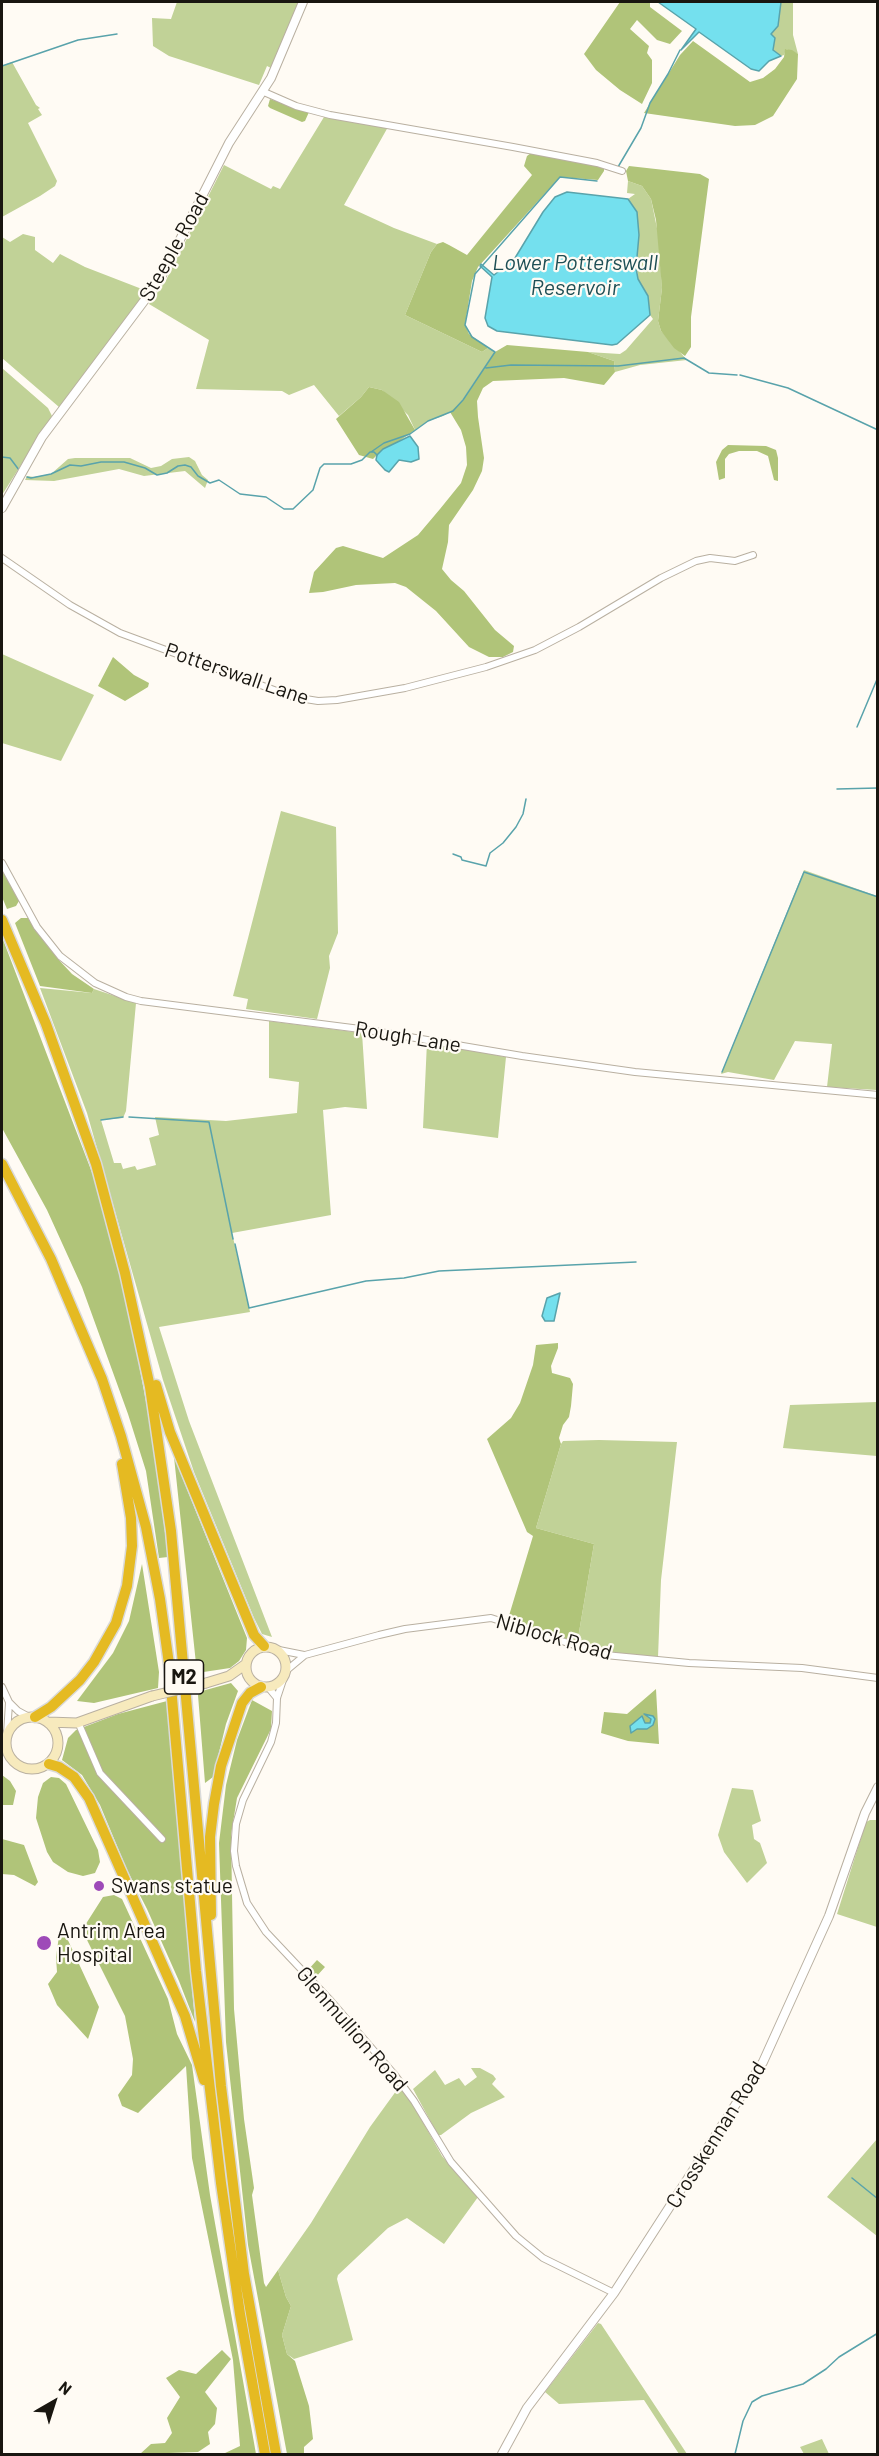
<!DOCTYPE html>
<style>
body{margin:0}
#map{position:relative;width:879px;height:2456px;overflow:hidden;background:#fffbf4;font-family:Barlow,sans-serif}
canvas{display:block}
.frame{position:absolute;inset:0;border:3px solid #191610;pointer-events:none}
.north{position:absolute;left:24px;top:2372px;width:60px;height:60px;-webkit-text-stroke:4px #fffbf4;paint-order:stroke;rotate:39deg;font-size:16px;font-weight:700;line-height:24px;text-align:center;color:#191610}
.north::after{content:'';display:block;margin:auto;width:21px;height:27px;background:#191610;clip-path:polygon(50% 0,100% 100%,50% 72%,0 100%)}
</style>
<div id="map">
<canvas width="879" height="2456"></canvas>
<div class="frame"></div>
<div class="north">N</div>
</div>
<script>
const context = document.querySelector('canvas').getContext('2d');
context.lineJoin = 'round';
function fill(path, color) { context.fillStyle = color; context.fill(path, 'evenodd'); }
const shape = rows => new Path2D(rows.map(r => 'M' + r).join(''));
function strokePath(path, color, width, dash) { context.strokeStyle = color; context.lineWidth = width; context.lineCap = dash ? 'butt' : 'round'; context.setLineDash(dash || []); context.stroke(path); }
function label(font, color, halo, rows, align = 'center') {
  context.font = font + ' Barlow,sans-serif'; context.lineWidth = 4.5; context.setLineDash([]); context.textBaseline = 'middle'; context.strokeStyle = halo; context.fillStyle = color; for (const [text, x, y, turn = 0] of rows) {
    context.save(); context.translate(x, y); context.rotate((+turn || 0) * Math.PI / 180); context.textAlign = isNaN(turn) ? turn : align; if (halo) context.strokeText(text, 0, 0); context.fillText(text, 0, 0); context.restore();
  }
}
fill(shape([
 [177,2,299,2,273,69,267,66,259,85,169,56,153,46,152,18,171,19],
 [781,2,793,2,793,35,798,54,786,49,784,55,781,56,773,50,775,38,771,34,778,26],
 [12,62,36,105,40,108,38,109,42,115,28,123,57,181,55,186,40,196,2,217,2,66],
 [324,117,388,127,344,205,394,228,437,244,431,252,405,315,482,352,488,348,495,352,457,408,443,416,428,421,415,430,408,415,382,390,369,387,361,397,339,416,314,385,289,395,282,391,196,389,209,340,149,304,165,282,224,165,271,189,273,186,280,189],
 [628,181,642,186,651,199,659,238,662,288,658,321,661,331,687,360,640,365,615,372,614,361,588,352,620,354,626,350,653,319,650,315,648,296,638,279,636,260,639,235,637,212,628,199,635,194,627,193],
 [23,234,35,237,35,250,53,263,60,254,85,267,147,291,59,407,2,358,2,237,10,242],
 [2,368,48,408,52,416,2,495],
 [189,457,195,461,202,475,208,480,205,488,185,471,144,476,119,469,54,481,25,480,27,476,34,477,51,474,68,459,75,458,130,458,151,468,161,466,172,459],
 [2,654,94,695,61,761,2,743],
 [281,811,336,827,338,933,329,956,330,968,317,1019,246,1009,248,999,233,996],
 [804,870,877,896,877,1090,827,1087,832,1044,795,1041,774,1080,728,1072,721,1074],
 [40,988,92,993,94,989,136,1003,126,1111,123,1118,101,1120,114,1163,121,1163,123,1169,135,1166,137,1170,156,1165,149,1138,159,1135,155,1117,226,1121,297,1113,299,1082,269,1078,269,1021,362,1033,367,1109,345,1107,323,1110,331,1215,232,1233,250,1312,159,1327,189,1421,272,1637,262,1634,254,1618,194,1472,163,1380,87,1113],
 [427,1042,506,1057,498,1138,423,1128],
 [877,1402,877,1456,783,1448,790,1405],
 [599,1440,677,1442,661,1580,658,1657,610,1653,577,1644,594,1544,536,1528,561,1444,563,1441],
 [732,1788,753,1790,761,1821,752,1825,754,1839,760,1843,767,1863,747,1883,724,1852,718,1835],
 [870,1820,877,1820,877,1927,837,1914,866,1822],
 [471,2068,480,2068,493,2075,496,2079,492,2084,505,2097,471,2113,441,2135,438,2135,413,2089,435,2070,445,2085,459,2078,465,2086,477,2077],
 [399,2087,411,2101,442,2156,478,2197,444,2244,407,2218,388,2228,338,2275,337,2279,353,2340,294,2359,287,2354,282,2335,291,2306,286,2297,278,2270,311,2223,370,2127],
 [877,2139,877,2236,827,2197],
 [598,2323,601,2324,687,2454,679,2454,644,2400,559,2404,545,2392],
 [822,2439,829,2454,804,2454,800,2447]
]), '#c1d297');
fill(shape([
 [620,2,650,2,650,7,682,31,670,44,657,40,637,20,630,29,649,46,647,53,652,60,652,83,642,104,620,90,596,70,584,54],
 [693,41,750,82,763,78,775,69,784,57,785,49,792,50,798,54,797,79,773,116,755,125,735,126,644,113,680,55],
 [270,99,309,112,305,121,302,122,270,108,268,106],
 [531,153,601,166,604,168,604,171,598,180,560,177,478,267,472,281,465,325,469,334,488,348,482,352,405,315,431,252,437,244,443,242,449,245,467,255,532,175,524,166,527,156],
 [629,166,700,174,709,179,691,317,691,347,685,356,674,348,661,331,658,321,662,288,656,220,651,199,642,186,628,181,626,171],
 [507,345,588,352,614,361,615,372,604,385,564,378,493,381,483,388,477,401,478,417,484,458,482,471,473,490,449,525,448,542,442,569,451,580,464,591,495,630,514,646,513,652,503,657,489,657,469,647,436,611,406,587,395,583,356,585,323,592,309,593,314,572,336,548,343,546,383,558,418,535,440,509,461,483,467,465,466,447,461,430,450,412,463,400,495,352],
 [369,387,382,390,399,402,415,430,395,444,383,449,373,459,359,455,336,419,361,397],
 [728,445,766,446,776,450,778,458,778,481,774,480,768,456,757,451,739,451,729,454,725,459,725,478,719,480,716,462,722,450],
 [113,657,134,675,149,683,148,687,125,701,98,686],
 [2,867,19,901,16,906,7,909,2,897],
 [21,918,28,918,58,959,72,974,94,989,92,993,40,986,15,923],
 [2,937,96,1183,126,1296,154,1444,168,1557,159,1558,146,1471,128,1414,82,1287,47,1210,2,1128],
 [558,1343,558,1348,551,1366,552,1373,570,1378,573,1384,571,1406,569,1417,563,1425,559,1438,561,1444,536,1528,594,1544,577,1644,508,1619,533,1536,527,1532,487,1439,511,1418,520,1403,533,1365,536,1345],
 [174,1457,247,1638,246,1650,239,1661,230,1668,197,1673],
 [142,1564,159,1672,158,1688,94,1703,77,1701,113,1653,129,1621],
 [231,1683,238,1691,226,1724,213,1777,205,1783,198,1695,202,1691],
 [656,1689,659,1744,628,1741,601,1733,604,1712,627,1714],
 [252,1700,272,1711,271,1729,237,1798,231,1835,234,2009,244,2119,254,2188,252,2195,264,2283,266,2287,278,2270,286,2297,291,2306,282,2335,287,2354,295,2361,309,2406,313,2439,304,2447,304,2454,287,2454,284,2438,248,2245,226,2042,219,1843,226,1785,237,1740],
 [167,1701,195,2022,179,1981,147,1909,127,1870,100,1805,82,1775,62,1760,68,1738,76,1730,118,1714],
 [2,1775,10,1781,16,1791,13,1805,2,1805],
 [51,1777,59,1778,66,1784,98,1850,100,1862,95,1873,83,1876,68,1872,53,1862,47,1852,36,1818,38,1797,43,1783],
 [2,1839,24,1845,38,1882,35,1886,14,1875,2,1874],
 [114,1895,122,1899,168,1999,177,2034,192,2065,210,2195,256,2454,223,2454,240,2446,233,2360,192,2158,186,2066,138,2113,122,2106,118,2095,132,2075,133,2059,125,2016,82,1930,103,1897],
 [60,1929,66,1936,99,2007,88,2039,57,2005,48,1984,57,1972,56,1957],
 [317,1960,325,1967,315,1978,307,1971],
 [222,2350,231,2359,205,2392,217,2408,215,2424,208,2432,210,2444,198,2452,140,2454,151,2444,165,2443,172,2433,167,2418,180,2397,166,2378,179,2370,196,2374]
]), '#b0c479');
const water = shape([
 [658,2,781,2,778,26,771,34,775,38,773,50,781,56,769,61,759,71,751,69,699,32,681,50,696,29,658,2],
 [567,192,628,199,637,212,639,235,636,268,638,279,648,296,650,315,617,344,612,345,497,331,488,326,485,318,492,277,480,266,481,264,494,275,508,264,515,258,543,212,555,197,567,192],
 [410,436,418,447,419,459,411,462,399,460,389,472,385,470,376,460,377,455,383,449,410,436],
 [560,1293,554,1321,545,1321,542,1316,547,1298,560,1293],
 [644,1714,653,1716,655,1719,653,1725,647,1729,637,1729,631,1733,630,1726,642,1716,645,1723,650,1723,651,1719,644,1714]
]);
fill(water, '#74e0ee');
strokePath(water, '#59a3ab', 1.5);
strokePath(shape([
 [2,66,78,40,117,34],
 [618,167,641,128,650,103,668,74,680,50],
 [486,368,511,365,618,366,684,358,709,373,737,375],
 [740,375,788,388,878,430],
 [371,452,384,443,410,434,428,421,453,411,463,400,495,352,472,337,465,325,475,274,560,177,597,181],
 [2,457,10,458,19,470],
 [27,477,31,478,51,474,70,465,81,466,101,462,124,462,145,468,157,475,167,473,178,466,185,465,191,467,198,476,210,483,219,480,240,494,266,497,284,509,293,509,313,490,320,468,324,464,351,464,362,460,370,452,374,452,377,455],
 [857,727,878,677],
 [837,789,878,788],
 [453,854,461,857,462,860,486,866,490,853,503,843,516,827,523,814,526,799],
 [722,1072,804,872,878,897],
 [129,1117,209,1122,233,1239],
 [101,1120,123,1117],
 [235,1244,249,1308,366,1281,404,1278,439,1271,636,1262],
 [852,2178,878,2199],
 [735,2454,743,2421,752,2402,762,2396,803,2384,826,2369,839,2357,878,2333]
]), '#59a3ab', 1.5);
const minor = shape([
 [264,92,296,106,330,115,513,147,597,163,622,171],
 [2,558,70,605,120,633,293,697,318,701,337,700,405,688,486,667,535,650,579,627,661,578,696,561,710,558,735,561,753,555],
 [2,863,37,927,60,956,95,983,126,997,141,1001,368,1030,522,1056,635,1072,878,1095],
 [279,1650,304,1655],
 [287,1670,305,1655,379,1635,405,1629,491,1618,605,1655,689,1663,802,1668,878,1678],
 [284,1677,277,1698,276,1723,271,1742,243,1800,236,1824,234,1851,236,1866,247,1903,266,1932,331,2001,394,2074,414,2101,451,2162,516,2236,543,2258,614,2293],
 [2,1687,9,1702,18,1711,29,1717],
 [268,1687,277,1698],
 [78,1722,100,1773,162,1839],
 [7,1734,9,1703]
]);
const tertiary = shape([
 [2,508,42,437,159,281,229,143,271,78,303,2],
 [502,2454,527,2408,614,2293,763,2062,829,1916,865,1813,878,1787]
]);
const secondary = shape([
 '246 1667a20 20 0 1 1 40 0a20 20 0 1 1-40 0Z',
 [206,1683,229,1676,246,1664],
 '6 1743a26 26 0 1 1 52 0a26 26 0 1 1-52 0Z',
 [48,1722,77,1723,152,1696]
]);
const motorway = shape([
 [2,920,46,1024,96,1164,125,1273,150,1387,171,1531,221,2086,244,2274,276,2454],
 [2,1164,51,1259,102,1379,121,1436,146,1527,160,1599,169,1664,196,1971,221,2183,240,2314,265,2454],
 [156,1385,170,1432,254,1635,264,1646],
 [35,1717,51,1707,80,1680,94,1662,116,1623,121,1606,127,1586,132,1546,131,1518,122,1464],
 [49,1764,59,1767,74,1777,89,1798,185,2016,204,2080],
 [211,1915,210,1837,214,1804,221,1766,242,1703,250,1693,261,1687]
]);
strokePath(minor, '#b9b0a1', 8);
strokePath(tertiary, '#b9b0a1', 10);
strokePath(secondary, '#b9b0a1', 11);
strokePath(motorway, '#dadad9', 13);
strokePath(minor, '#fff', 6);
strokePath(tertiary, '#fff', 8);
strokePath(secondary, '#f7eabd', 9);
strokePath(motorway, '#e5ba22', 10);
const secondaryBridge = shape([
 [152,1696,206,1683]
]);
strokePath(secondaryBridge, '#b9b0a1', 11, []);
strokePath(secondaryBridge, '#f7eabd', 9);
for (const [x, y, r, color] of [
 [99,1886,6,"#9e4ab8"],
 [44,1943,8,"#9e4ab8"]
]) { const dot = new Path2D(); dot.arc(x, y, r, 0, 2 * Math.PI); context.fillStyle = color; context.fill(dot); strokePath(dot, '#fffbf4', 2); }
for (const [x, y, w] of [
 [184,1677,39]
]) { const box = new Path2D(); box.roundRect(x - w / 2, y - 17, w, 34, 4.5); context.fillStyle = '#fffbf4'; context.fill(box); strokePath(box, '#191610', 1.5); }
label('bold 20px', '#191610', null, [
 ["M2",184,1677]
]);
label('21px', '#191610', '#fffbf4', [
 ["Steeple Road",174,247,-61],
 ["Potterswall Lane",237,674,19],
 ["Rough Lane",408,1037,9],
 ["Niblock Road",554,1637,16],
 ["Glenmullion Road",352,2029,49],
 ["Crosskennan Road",716,2135,-58]
]);
label('21px', '#191610', '#fffbf4', [
 ["Swans statue",111,1886],
 ["Antrim Area",57,1931],
 ["Hospital",57,1955]
], 'left');
label('italic 22px', '#1f4f55', '#fffbf4', [
 ["Lower Potterswall",575,263],
 ["Reservoir",575,288]
]);
</script>
